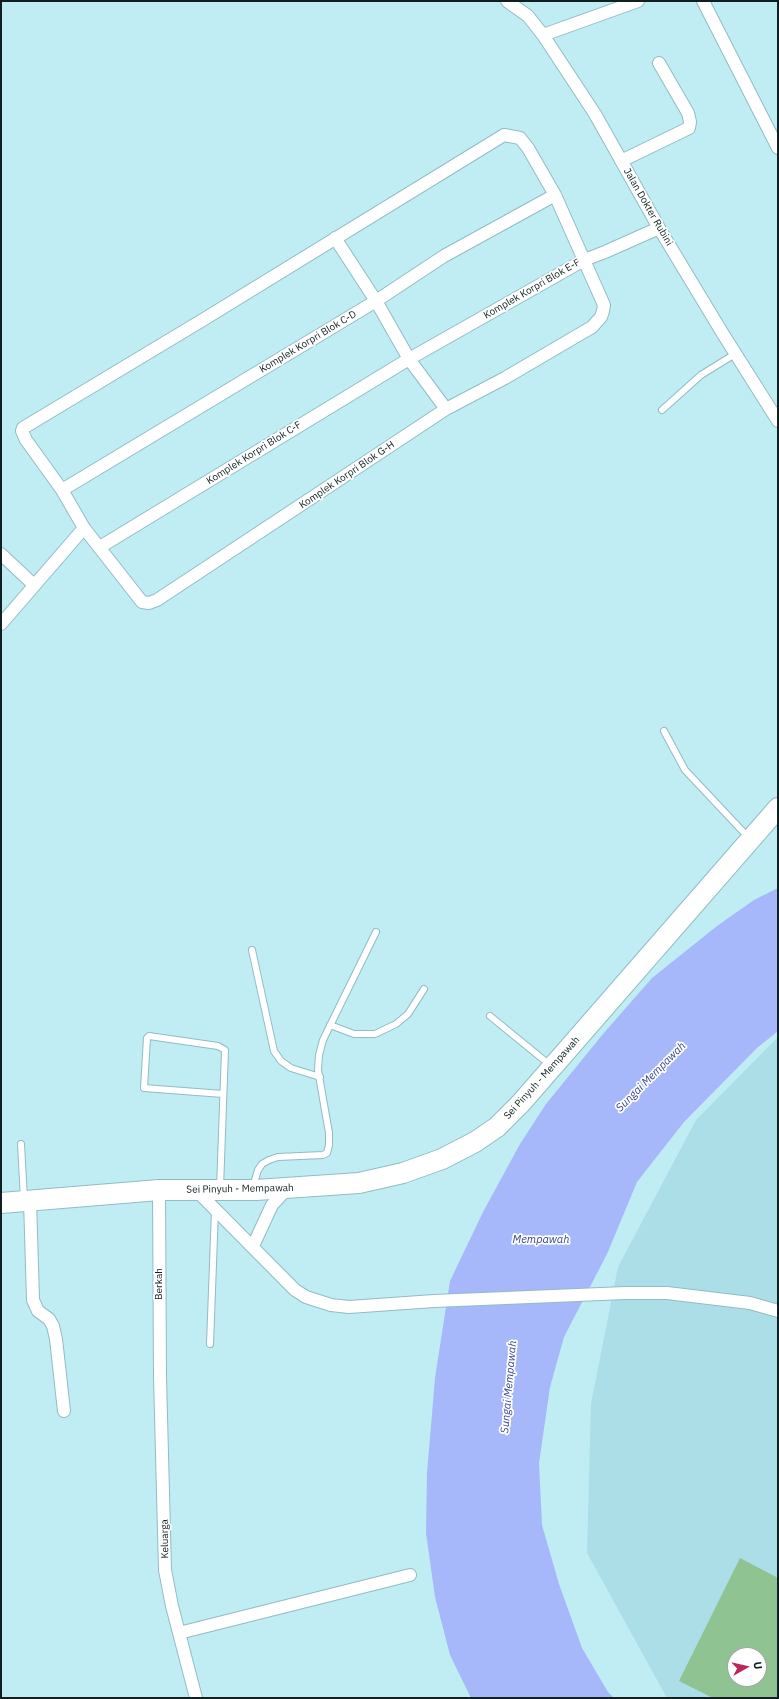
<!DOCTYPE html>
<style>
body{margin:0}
#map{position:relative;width:779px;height:1699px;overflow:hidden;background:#c0ecf3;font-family:"IBM Plex Sans",sans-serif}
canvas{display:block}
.frame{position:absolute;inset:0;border:2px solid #0f1f22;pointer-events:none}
.north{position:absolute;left:727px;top:1647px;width:40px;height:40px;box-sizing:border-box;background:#fff;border:1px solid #9fa5a7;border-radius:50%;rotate:82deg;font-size:11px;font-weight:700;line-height:16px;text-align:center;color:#0f1f22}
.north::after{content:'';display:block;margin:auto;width:14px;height:18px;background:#b82958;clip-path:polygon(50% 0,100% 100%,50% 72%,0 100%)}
</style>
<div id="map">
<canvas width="779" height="1699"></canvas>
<div class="frame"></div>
<div class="north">U</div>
</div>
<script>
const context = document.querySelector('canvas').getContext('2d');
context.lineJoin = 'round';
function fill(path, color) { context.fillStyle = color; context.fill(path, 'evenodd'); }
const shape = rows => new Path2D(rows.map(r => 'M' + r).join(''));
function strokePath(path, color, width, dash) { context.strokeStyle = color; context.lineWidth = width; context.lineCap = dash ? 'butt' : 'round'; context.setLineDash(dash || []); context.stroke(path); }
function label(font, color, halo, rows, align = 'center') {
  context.font = font + ' "IBM Plex Sans",sans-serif'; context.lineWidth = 3.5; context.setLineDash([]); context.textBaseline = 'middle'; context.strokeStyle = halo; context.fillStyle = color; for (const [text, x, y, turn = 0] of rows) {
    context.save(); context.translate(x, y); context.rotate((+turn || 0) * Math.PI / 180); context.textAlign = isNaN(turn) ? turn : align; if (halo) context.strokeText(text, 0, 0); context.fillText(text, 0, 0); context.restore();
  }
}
fill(shape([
 [778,1037,778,1698,667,1698,587,1553,591,1404,618,1267,696,1120],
 [735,1655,759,1655,759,1679,735,1679]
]), '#abdee7');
fill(shape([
 [740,1558,778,1578,778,1698,713,1698,679,1681],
 [735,1655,759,1655,759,1679,735,1679]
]), '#8fc392');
fill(shape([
 [778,888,778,1031,757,1048,684,1122,637,1182,607,1254,564,1337,550,1387,539,1463,542,1525,559,1584,582,1648,608,1692,614,1698,471,1698,450,1655,435,1597,426,1533,427,1473,435,1378,450,1281,483,1212,520,1144,546,1104,603,1034,652,978,717,926,754,900]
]), '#a6b8fa');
const service = shape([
 [662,410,701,375,735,354],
 [664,731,685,770,749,838],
 [252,950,274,1051,281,1061,291,1068,320,1077],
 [490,1016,550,1065],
 [330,1025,354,1034,375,1034,396,1024,408,1014,424,989],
 [21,1144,24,1199],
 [220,1188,225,1050,218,1046,149,1036,147,1038,144,1088,223,1094],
 [256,1188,255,1180,258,1170,262,1164,269,1160,278,1157,323,1155,327,1153,329,1145,329,1133,318,1070,319,1055,323,1040,376,932],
 [210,1344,215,1210]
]);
const minor = shape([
 [507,1,528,16,543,35,595,114,659,228,723,334,778,421],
 [703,1,778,148],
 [543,35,638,1],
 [504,135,520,138,528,148,555,195,604,305,603,311,601,317,592,327,505,378,446,409,157,600,149,603,142,602,84,528,62,490,26,440,22,431,23,428,201,321,504,135],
 [621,161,689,128,690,122,688,113,659,63],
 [335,238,376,301,409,359,446,409],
 [62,490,376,301,444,256,555,195],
 [100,547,409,359,584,260,605,252,659,228],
 [1,554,34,585],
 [1,624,84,528],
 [195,1189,295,1290,306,1297,331,1305,349,1307,434,1301,625,1293,667,1293,750,1303,778,1311],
 [159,1190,160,1377,165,1570,172,1606,196,1698],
 [30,1200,33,1300,38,1311,49,1319,53,1326,56,1339,64,1411],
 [253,1246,272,1205,288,1188],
 [179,1633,410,1575]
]);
const trunk = shape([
 [1,1203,159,1190,256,1190,359,1183,403,1173,442,1159,475,1142,497,1127,521,1103,778,808]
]);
strokePath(service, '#92bcc3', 8);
strokePath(minor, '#92bcc3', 14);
strokePath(trunk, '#92bcc3', 22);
strokePath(service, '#fff', 6);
strokePath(minor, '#fff', 12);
strokePath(trunk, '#fff', 20);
label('10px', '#0f1f22', '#fff', [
 ["Jalan Dokter Rubini",648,207,60],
 ["Komplek Korpri Blok E-F",532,289,-30],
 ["Komplek Korpri Blok C-D",308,342,-31],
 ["Komplek Korpri Blok C-F",254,453,-32],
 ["Komplek Korpri Blok G-H",347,475,-34],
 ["Sei Pinyuh - Mempawah",542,1078,-48],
 ["Sei Pinyuh - Mempawah",240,1189,-1],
 ["Berkah",159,1284,-90],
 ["Keluarga",165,1539,-91]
]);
label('italic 11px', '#374491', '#fff', [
 ["Sungai Mempawah",651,1077,-45],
 ["Mempawah",541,1240],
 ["Sungai Mempawah",509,1387,-85]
]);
</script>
